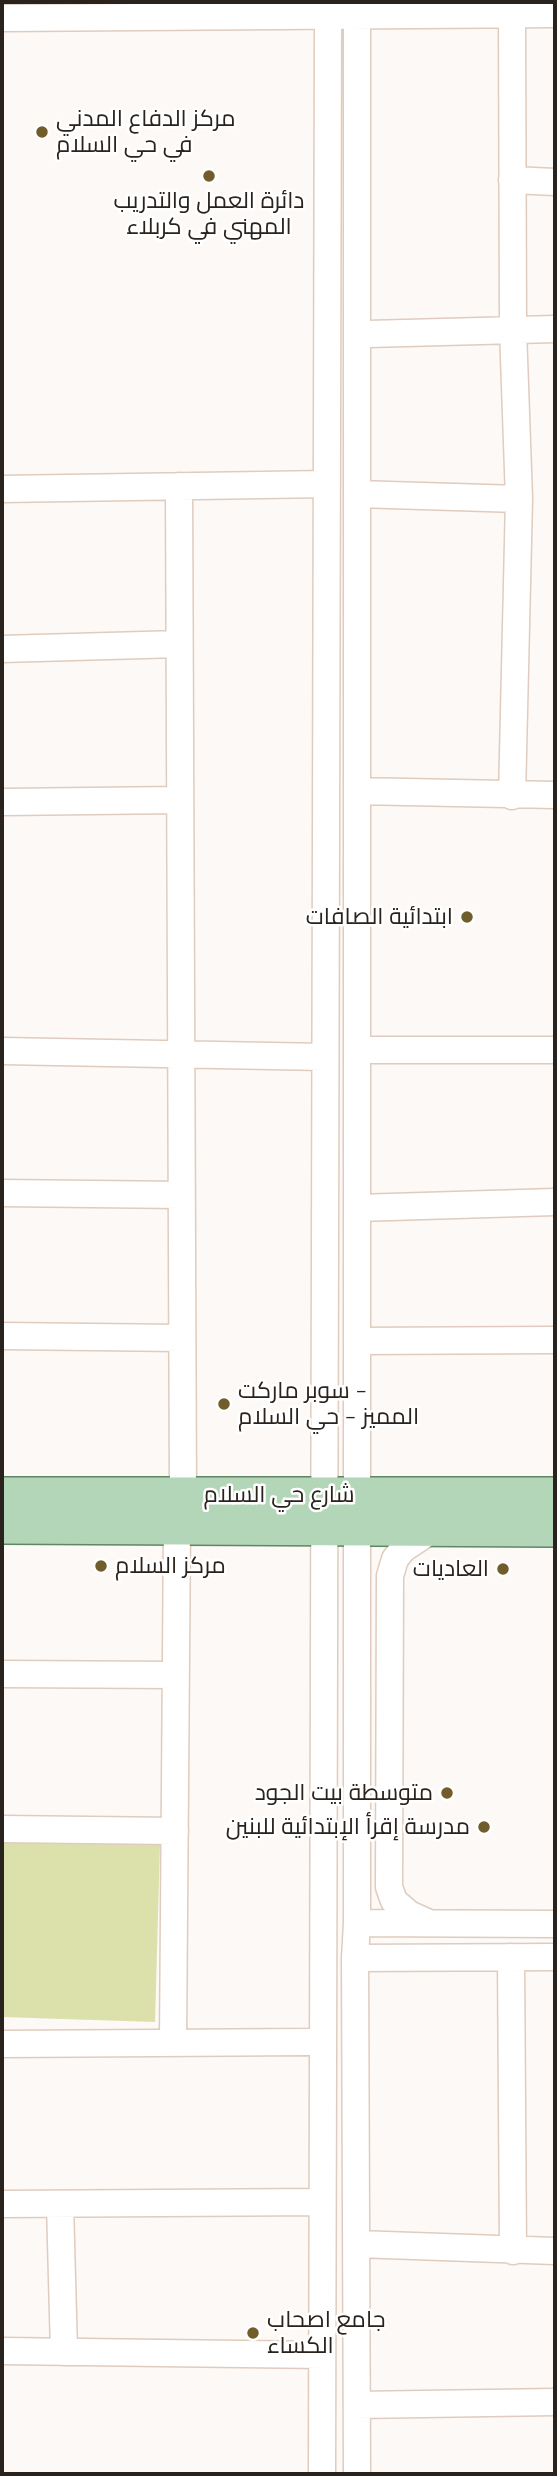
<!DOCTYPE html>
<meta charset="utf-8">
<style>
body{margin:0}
#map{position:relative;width:557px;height:2476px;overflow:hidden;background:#fdf9f6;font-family:"Playfair Display",serif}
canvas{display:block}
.frame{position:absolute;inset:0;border:4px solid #29221d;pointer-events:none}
</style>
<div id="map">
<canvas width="557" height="2476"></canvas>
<div class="frame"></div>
</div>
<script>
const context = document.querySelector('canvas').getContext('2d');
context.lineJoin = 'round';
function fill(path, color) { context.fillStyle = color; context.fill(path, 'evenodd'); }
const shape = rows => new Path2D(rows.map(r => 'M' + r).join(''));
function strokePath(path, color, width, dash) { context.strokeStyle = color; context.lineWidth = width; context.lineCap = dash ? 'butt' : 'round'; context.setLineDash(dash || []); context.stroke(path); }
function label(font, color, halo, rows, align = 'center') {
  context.font = font + ' "Playfair Display",Cairo,serif'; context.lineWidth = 5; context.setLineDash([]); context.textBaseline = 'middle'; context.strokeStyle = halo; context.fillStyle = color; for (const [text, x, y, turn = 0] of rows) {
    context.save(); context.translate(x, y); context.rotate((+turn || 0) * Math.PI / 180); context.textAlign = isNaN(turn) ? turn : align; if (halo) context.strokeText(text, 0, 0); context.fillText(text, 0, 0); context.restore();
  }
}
fill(shape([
 [2,1839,160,1844,155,2022,2,2017]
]), '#dce1ac');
const minor = shape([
 [2,18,555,14],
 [512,180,555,182],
 [368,334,555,329],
 [179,486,183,1495],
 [2,489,327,484],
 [357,494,519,499],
 [2,649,179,644],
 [357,791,555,795],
 [512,796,519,499,513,329,512,14],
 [2,802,180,800],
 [357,1050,555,1050],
 [2,1051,325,1057],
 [2,1193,181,1195],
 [357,1208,555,1202],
 [2,1336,182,1338],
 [357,1341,555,1340],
 [2,1674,176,1675],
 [2,1829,175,1831],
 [357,1923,555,1924],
 [429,1923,409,1914,394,1901,389,1887,390,1576,395,1559,403,1549,435,1528],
 [511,1957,513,2251],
 [355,1958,555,1957],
 [173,2043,177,1527],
 [2,2044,309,2042],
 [2,2204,322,2202],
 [60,2204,64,2352],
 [357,2244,555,2251],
 [2,2351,322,2355],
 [357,2405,555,2402],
 [322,2474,328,17],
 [357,2474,355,1958,357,1923,357,17]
]);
const major = shape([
 [2,1495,555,1495],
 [2,1526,555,1529]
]);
strokePath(minor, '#dfccbe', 29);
strokePath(major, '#628563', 38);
strokePath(minor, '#fff', 26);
strokePath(major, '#b3d6b8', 35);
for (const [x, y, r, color] of [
 [42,132,7,"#715d2c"],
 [209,176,7,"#715d2c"],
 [467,917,7,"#715d2c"],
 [224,1404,7,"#715d2c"],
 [101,1566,7,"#715d2c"],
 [503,1569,7,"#715d2c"],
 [447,1793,7,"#715d2c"],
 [484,1827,7,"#715d2c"],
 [253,2333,7,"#715d2c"]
]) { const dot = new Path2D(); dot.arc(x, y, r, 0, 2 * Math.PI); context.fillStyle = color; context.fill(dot); strokePath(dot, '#fff', 2.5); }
label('23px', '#29221d', '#fff', [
 ["مركز الدفاع المدني",56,119],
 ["في حي السلام",56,145],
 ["دائرة العمل والتدريب",209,201,"center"],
 ["المهني في كربلاء",209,227,"center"],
 ["ابتدائية الصافات",453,917,"right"],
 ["سوبر ماركت -",238,1391],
 ["المميز - حي السلام",238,1417],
 ["مركز السلام",115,1566],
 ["العاديات",489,1569,"right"],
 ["متوسطة بيت الجود",433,1793,"right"],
 ["مدرسة إقرأ الإبتدائية للبنين",470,1827,"right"],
 ["جامع اصحاب",267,2320],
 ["الكساء",267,2346]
], 'left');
label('23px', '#29221d', '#fff', [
 ["شارع حي السلام",279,1495]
]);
</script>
